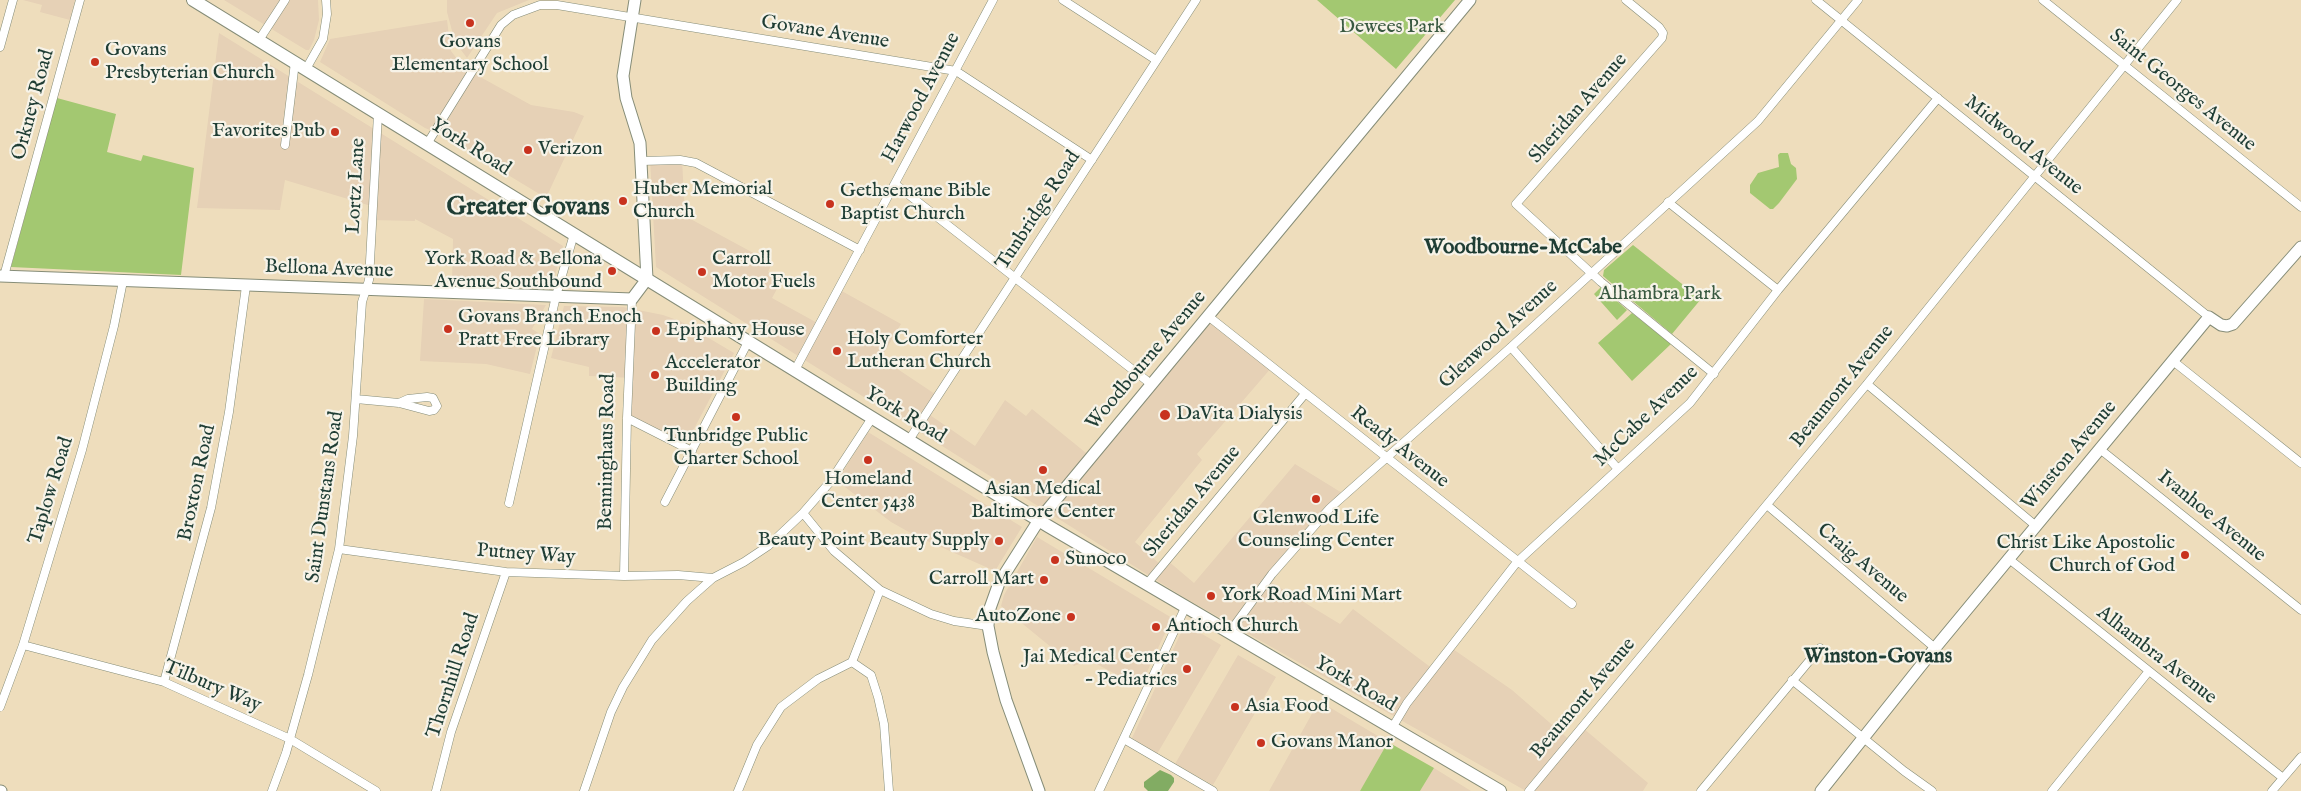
<!DOCTYPE html>
<meta charset="utf-8">
<style>
body{margin:0}
canvas{display:block;background:#eeddbc}
</style>
<canvas width="2301" height="791"></canvas>
<script>
const context = document.querySelector('canvas').getContext('2d');
context.lineJoin = 'round';
function fill(path, color) { context.fillStyle = color; context.fill(path, 'evenodd'); }
const shape = rows => new Path2D(rows.map(r => 'M' + r).join(''));
function strokePath(path, color, width, dash) { context.strokeStyle = color; context.lineWidth = width; context.lineCap = dash ? 'butt' : 'round'; context.setLineDash(dash || []); context.stroke(path); }
function label(font, color, halo, rows, align = 'center') {
  context.font = font + ' "IM FELL English",serif'; context.lineWidth = 4.5; context.setLineDash([]); context.textBaseline = 'middle'; context.strokeStyle = halo; context.fillStyle = color; for (const [text, x, y, turn = 0] of rows) {
    context.save(); context.translate(x, y); context.rotate((+turn || 0) * Math.PI / 180); context.textAlign = isNaN(turn) ? turn : align; if (halo) context.strokeText(text, 0, 0); context.fillText(text, 0, 0); context.restore();
  }
}
fill(shape([
 [23,0,75,0,70,20,40,12,42,5],
 [224,0,318,0,319,20,314,40,309,50,306,50],
 [447,0,529,0,497,13,467,58,455,42,447,12],
 [447,20,451,51,464,68,531,105,574,112,584,116,546,198,442,135,425,128,320,62,330,39],
 [219,33,563,246,552,286,452,284,453,239,415,219,415,221,371,220,371,206,285,180,280,210,197,208],
 [650,159,682,159,685,216,772,263,768,272,782,280,772,298,821,325,840,290,901,324,881,358,938,396,927,413,975,446,1005,400,1026,416,1032,409,1091,457,1208,318,1272,367,1197,454,1202,460,1135,542,1162,566,1167,560,1194,583,1295,464,1347,496,1269,581,1340,624,1353,609,1433,669,1450,647,1512,690,1572,742,1583,728,1648,783,1643,791,1526,791,1185,598,656,267],
 [424,299,546,305,532,329,540,334,530,374,486,364,420,361],
 [564,306,623,307,663,315,680,321,734,353,686,444,631,415,633,378,589,376,589,367,551,358],
 [868,432,1022,527,995,571,916,536,891,522,837,481],
 [1037,537,1172,618,1140,687,1089,660,1074,666,1001,606,1004,595],
 [1185,624,1221,645,1157,754,1132,738],
 [1238,655,1276,677,1213,785,1175,764],
 [1319,701,1388,742,1363,786,1360,791,1269,791],
 [1434,768,1471,791,1420,791]
]), '#e6d1b6');
fill(shape([
 [1317,0,1455,0,1396,69],
 [57,98,116,114,107,152,141,161,143,155,194,168,181,275,11,267],
 [1780,153,1788,153,1791,164,1796,168,1797,179,1779,203,1773,209,1770,209,1750,193,1750,185,1758,173,1779,167,1778,155],
 [1633,245,1701,299,1672,334,1603,276,1604,270],
 [1601,287,1627,310,1617,320,1594,294],
 [1632,313,1671,344,1632,381,1598,343],
 [1388,742,1434,768,1420,791,1360,791]
]), '#a3c871');
fill(shape([
 [1160,770,1171,775,1174,778,1174,782,1168,791,1148,791,1144,787,1144,782]
]), '#82ac63');
const street = shape([
 [1063,0,1156,60],
 [1626,0,1659,27,1663,33,1662,38,1516,204,1601,282,1714,374],
 [1816,0,2209,317],
 [2043,0,2301,207],
 [259,40,285,0],
 [0,47,13,0],
 [306,69,323,39,327,14,326,0],
 [427,144,501,25,513,15,540,5,557,5,956,71,1092,160],
 [285,145,295,62],
 [641,161,680,160,696,163,860,250],
 [895,184,1151,384],
 [1668,202,1778,290],
 [4,276,80,0],
 [1208,316,1572,604],
 [1511,347,1618,469],
 [2173,361,2301,463],
 [795,370,993,0],
 [1867,384,2036,526],
 [356,399,399,403,429,411,434,410,437,406,433,398,427,397,408,399,399,403],
 [627,418,692,451],
 [909,440,1196,0],
 [2101,450,2301,610],
 [665,502,748,342],
 [509,503,556,296,574,234],
 [1767,505,1935,648],
 [803,513,834,551,880,590,931,614,954,621,988,626],
 [339,549,506,572,624,576,678,575,713,578],
 [2009,559,2283,778],
 [624,576,627,418,632,299],
 [1146,585,1304,395],
 [1229,633,1272,574,1330,508,1511,347,1758,121,1858,0],
 [23,645,164,682,290,739,376,791],
 [852,662,871,675,878,697,884,724,889,791],
 [852,662,880,590],
 [1792,680,1904,771,1932,791],
 [164,682,211,508,229,412,246,286],
 [0,707,23,645,82,450,114,326,123,281],
 [1392,728,1407,703,1517,562,1690,403,1778,290,1938,98],
 [1124,739,1213,791],
 [272,791,286,753,308,675,339,549,353,436,362,302,369,280,378,114],
 [436,791,451,732,506,572],
 [584,791,611,712,623,687,652,640,687,601,713,578,744,562,768,546,803,513,830,482,872,418],
 [738,791,757,745,781,707,818,679,852,662],
 [1099,791,1185,608],
 [1529,791,1867,384,2177,0],
 [1701,791,1820,648],
 [2052,791,2149,671],
 [2272,791,2301,757]
]);
const secondary = shape([
 [0,276,632,299,647,279,640,143,626,98,623,76,635,0],
 [0,791,1,791],
 [1039,791,1006,700,993,652,988,626,989,611,999,583,1039,520,1470,0],
 [1821,791,1935,648,2209,317,2221,325,2227,326,2233,324,2301,247]
]);
const primary = shape([
 [193,0,1048,526,1500,791]
]);
strokePath(street, '#868d78', 9);
strokePath(secondary, '#868d78', 13);
strokePath(primary, '#868d78', 14);
strokePath(street, '#fff', 8);
strokePath(secondary, '#fff', 11);
strokePath(primary, '#fff', 12);
for (const [x, y, r, color] of [
 [470,23,5,"#c8321e"],
 [95,62,5,"#c8321e"],
 [335,132,5,"#c8321e"],
 [528,150,5,"#c8321e"],
 [623,201,5,"#c8321e"],
 [830,204,5,"#c8321e"],
 [612,271,5,"#c8321e"],
 [702,272,5,"#c8321e"],
 [448,329,5,"#c8321e"],
 [656,331,5,"#c8321e"],
 [837,351,5,"#c8321e"],
 [655,375,5,"#c8321e"],
 [1165,415,6,"#c8321e"],
 [736,417,5,"#c8321e"],
 [868,460,5,"#c8321e"],
 [1043,470,5,"#c8321e"],
 [1316,499,5,"#c8321e"],
 [999,541,5,"#c8321e"],
 [2185,555,5,"#c8321e"],
 [1055,560,5,"#c8321e"],
 [1044,580,5,"#c8321e"],
 [1211,596,5,"#c8321e"],
 [1071,617,5,"#c8321e"],
 [1156,627,5,"#c8321e"],
 [1187,669,5,"#c8321e"],
 [1235,707,5,"#c8321e"],
 [1261,743,5,"#c8321e"]
]) { const dot = new Path2D(); dot.arc(x, y, r, 0, 2 * Math.PI); context.fillStyle = color; context.fill(dot); strokePath(dot, '#f7f3e8', 2); }
label('20px', '#395940', '#f7f3e8', [
 ["Dewees Park",1392,28],
 ["Alhambra Park",1660,295]
]);
label('20px', '#1f3d34', '#f7f3e8', [
 ["Govane Avenue",825,33,9],
 ["Saint Georges Avenue",2182,91,39],
 ["Harwood Avenue",922,98,-62],
 ["Orkney Road",34,105,-75],
 ["Sheridan Avenue",1579,109,-49],
 ["Midwood Avenue",2023,146,39],
 ["York Road",470,148,32],
 ["Lortz Lane",357,186,-87],
 ["Tunbridge Road",1039,211,-57],
 ["Bellona Avenue",329,270,2],
 ["Glenwood Avenue",1499,335,-42],
 ["Woodbourne Avenue",1147,361,-50],
 ["Beaumont Avenue",1843,387,-51],
 ["York Road",905,416,31],
 ["McCabe Avenue",1647,417,-44],
 ["Ready Avenue",1399,448,38],
 ["Benninghaus Road",608,452,-89],
 ["Winston Avenue",2070,456,-50],
 ["Broxton Road",198,483,-78],
 ["Taplow Road",52,491,-73],
 ["Saint Dunstans Road",326,497,-82],
 ["Sheridan Avenue",1193,502,-50],
 ["Ivanhoe Avenue",2211,517,39],
 ["Putney Way",526,555,4],
 ["Craig Avenue",1862,564,40],
 ["Alhambra Avenue",2156,656,38],
 ["Thornhill Road",454,676,-72],
 ["York Road",1355,685,30],
 ["Tilbury Way",212,687,23],
 ["Beaumont Avenue",1584,699,-50]
]);
label('20px', '#1f3d34', '#f7f3e8', [
 ["Govans",470,43,"center"],
 ["Elementary School",470,66,"center"],
 ["Govans",105,51],
 ["Presbyterian Church",105,74],
 ["Favorites Pub",325,132,"right"],
 ["Verizon",538,150],
 ["Huber Memorial",633,190],
 ["Church",633,213],
 ["Gethsemane Bible",840,192],
 ["Baptist Church",840,215],
 ["York Road & Bellona",602,260,"right"],
 ["Avenue Southbound",602,283,"right"],
 ["Carroll",712,260],
 ["Motor Fuels",712,283],
 ["Govans Branch Enoch",458,318],
 ["Pratt Free Library",458,341],
 ["Epiphany House",666,331],
 ["Holy Comforter",847,340],
 ["Lutheran Church",847,363],
 ["Accelerator",665,364],
 ["Building",665,387],
 ["DaVita Dialysis",1176,415],
 ["Tunbridge Public",736,437,"center"],
 ["Charter School",736,460,"center"],
 ["Homeland",868,480,"center"],
 ["Center 5438",868,503,"center"],
 ["Asian Medical",1043,490,"center"],
 ["Baltimore Center",1043,513,"center"],
 ["Glenwood Life",1316,519,"center"],
 ["Counseling Center",1316,542,"center"],
 ["Beauty Point Beauty Supply",989,541,"right"],
 ["Christ Like Apostolic",2175,544,"right"],
 ["Church of God",2175,567,"right"],
 ["Sunoco",1065,560],
 ["Carroll Mart",1034,580,"right"],
 ["York Road Mini Mart",1221,596],
 ["AutoZone",1061,617,"right"],
 ["Antioch Church",1166,627],
 ["Jai Medical Center",1177,658,"right"],
 ["– Pediatrics",1177,681,"right"],
 ["Asia Food",1245,707],
 ["Govans Manor",1271,743]
], 'left');
label('bold 21px', '#1f3d34', '#f7f3e8', [
 ["Woodbourne-McCabe",1523,249],
 ["Winston-Govans",1878,658]
]);
label('bold 25px', '#1f3d34', '#f7f3e8', [
 ["Greater Govans",528,209]
]);
</script>
